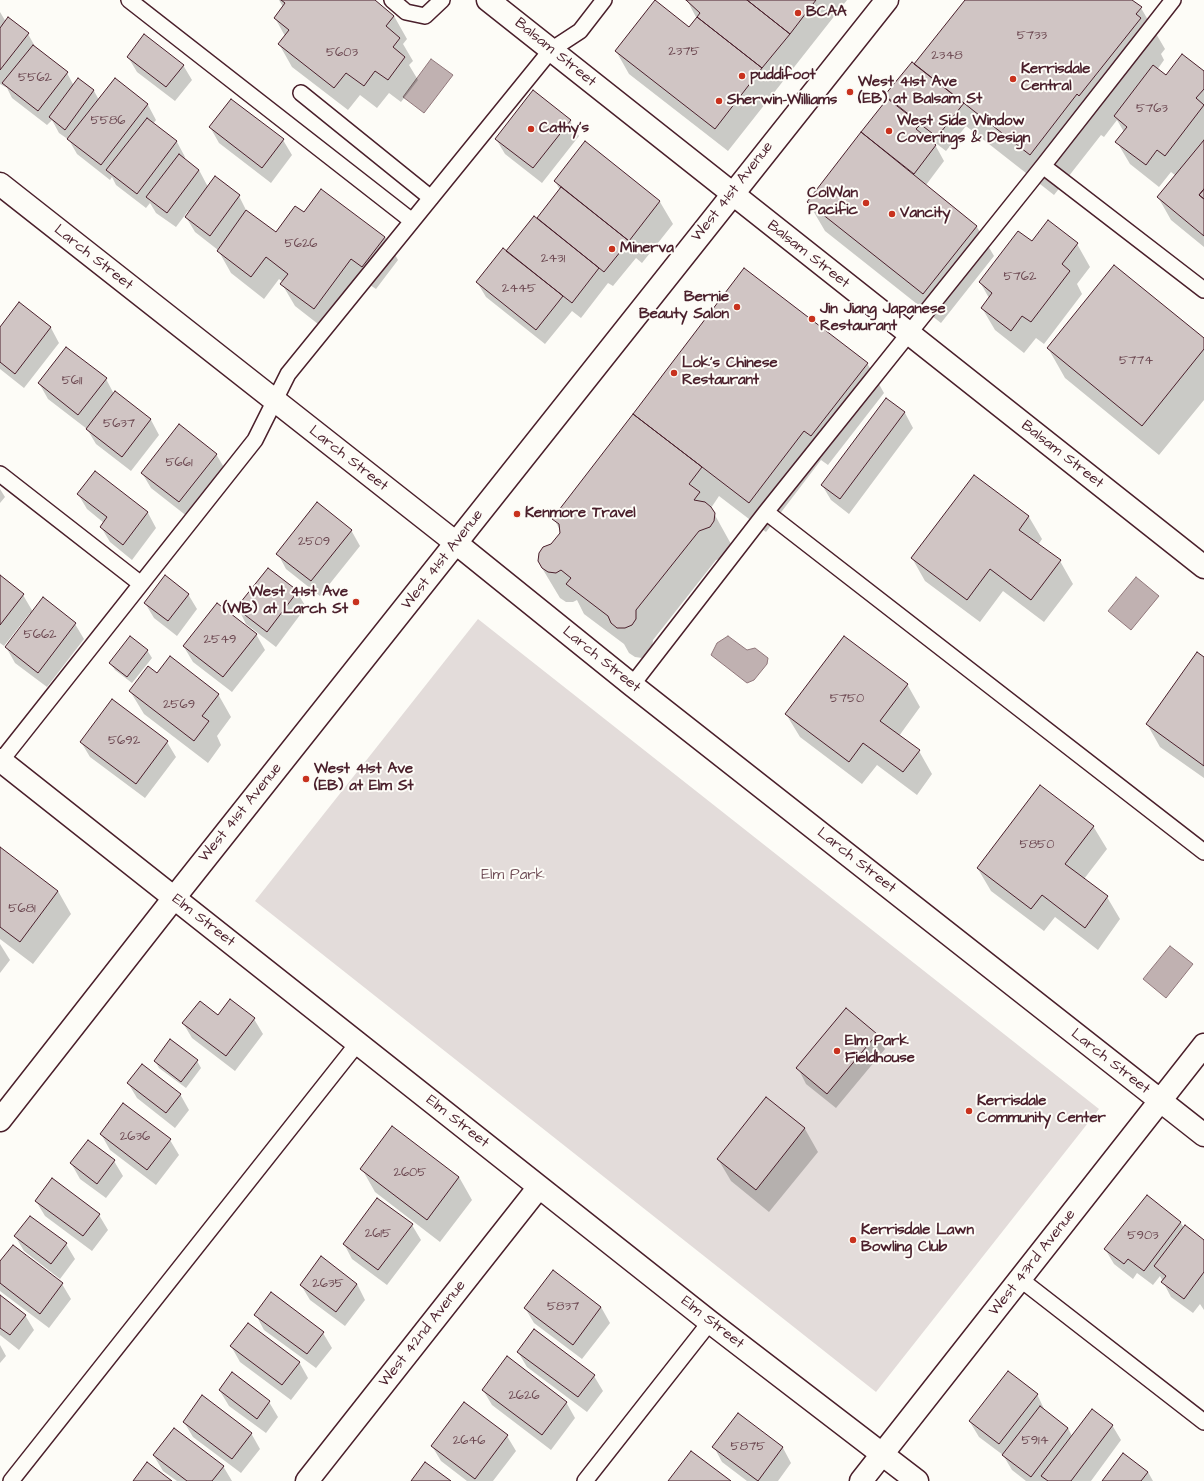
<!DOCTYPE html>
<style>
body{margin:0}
canvas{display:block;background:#fdfcf7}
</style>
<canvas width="1204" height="1481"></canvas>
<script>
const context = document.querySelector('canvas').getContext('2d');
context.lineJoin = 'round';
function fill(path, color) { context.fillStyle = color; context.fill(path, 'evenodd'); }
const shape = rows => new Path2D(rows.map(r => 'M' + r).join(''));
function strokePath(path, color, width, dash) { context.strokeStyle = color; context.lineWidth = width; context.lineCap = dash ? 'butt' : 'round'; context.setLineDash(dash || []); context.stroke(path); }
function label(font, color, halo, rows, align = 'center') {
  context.font = font + ' "Architects Daughter",sans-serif'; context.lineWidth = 4; context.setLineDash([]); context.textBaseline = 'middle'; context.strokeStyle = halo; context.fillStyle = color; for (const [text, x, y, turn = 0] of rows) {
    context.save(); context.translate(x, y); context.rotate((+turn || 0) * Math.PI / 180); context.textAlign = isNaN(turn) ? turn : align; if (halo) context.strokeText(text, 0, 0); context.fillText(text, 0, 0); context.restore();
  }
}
fill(shape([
 [478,619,1099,1109,876,1392,255,901]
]), '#e3dcda');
const water = shape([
 [431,59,453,75,424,113,403,97,431,59],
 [1136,577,1159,596,1131,630,1108,611,1136,577],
 [728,636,747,650,755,648,768,658,767,664,754,680,747,683,711,655,717,643,728,636],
 [1170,946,1193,964,1166,998,1143,979,1170,946]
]);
fill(water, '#c0b1b1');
strokePath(water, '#91777b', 1);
fill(shape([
 [279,0,373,0,394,16,407,39,403,44,413,61,409,65,418,80,401,102,389,93,377,108,360,95,348,110,292,67,279,44,285,36,275,18,283,7],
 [687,0,847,0,728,151,629,74,616,51,690,28,697,19],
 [966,0,1131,0,1141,8,1165,49,1161,54,1164,60,1157,70,1167,77,1204,72,1204,247,1171,220,1158,197,1176,176,1171,172,1159,187,1130,164,1117,142,1124,132,1117,120,1104,137,1101,135,1054,195,966,126,946,151,933,141,944,161,926,185,977,227,994,256,941,323,825,231,808,202,887,99,886,96,918,68],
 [0,12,6,22,28,34,37,50,67,73,74,86,79,80,94,91,99,100,115,79,148,105,156,120,153,124,177,142,185,157,184,159,199,170,208,187,215,178,239,196,247,212,276,234,304,214,385,237,398,260,376,289,364,281,327,331,295,306,282,284,283,282,279,279,264,299,231,273,218,250,195,232,186,217,190,212,188,211,176,227,156,213,150,203,146,208,116,185,112,177,110,180,77,154,69,140,59,133,52,120,47,125,12,98,7,88,0,84],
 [128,57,183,65,192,80,175,101,137,72],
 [231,100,283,140,292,155,271,183,219,143,210,127],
 [570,121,579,136,542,183,505,154,496,139],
 [555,181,660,202,673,224,642,263,636,258,613,286,608,283,581,318,572,311,545,344,486,297,477,282,537,220,560,190],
 [1048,221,1077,244,1090,267,1077,284,1082,294,1044,344,1036,338,1024,353,995,330,982,308,989,298,980,282,1032,243],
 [745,270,867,363,884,393,828,465,821,460,766,532,719,496,711,508,731,544,730,551,727,557,716,560,653,640,652,649,649,655,642,658,635,657,629,653,624,644,584,614,577,600,573,602,566,602,560,598,542,568,552,544,561,532,554,519],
 [20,304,51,328,59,343,24,388,0,369,0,329],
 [1204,339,1204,400,1159,455,1065,378,1048,348],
 [106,379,114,394,151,420,159,435,131,471,96,444,87,429,48,399,39,383],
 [886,399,905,413,913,428,849,514,831,500,822,485],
 [216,454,225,469,188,517,151,488,142,473],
 [95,472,148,513,156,528,132,560,110,542,101,527,104,523,87,509,78,494],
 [974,476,1029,517,1042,539,1038,545,1060,561,1073,584,1044,622,1003,591,980,622,925,581,912,558],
 [0,489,5,497,0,503],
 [351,530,360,546,320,596,286,569,278,554],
 [0,577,23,595,33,612,75,624,84,639,47,687,15,663,6,647,31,614,30,613,4,646,0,643],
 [297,592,306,607,276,647,246,624,238,608],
 [188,594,197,609,177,636,154,618,145,603],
 [256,634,265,650,232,692,193,662,184,647],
 [147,650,152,658,132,683,115,670,110,663],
 [1204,658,1204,778,1160,747,1147,724],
 [157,675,218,694,231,717,217,736,221,745,208,763,144,714,130,691],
 [907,684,920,707,899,736,919,751,932,774,917,795,877,765,862,784,800,737,786,714],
 [81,742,167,742,176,757,145,798,90,757],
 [1093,826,1107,849,1084,879,1107,897,1120,919,1098,950,1055,917,1044,931,991,891,978,869],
 [0,848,58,891,71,914,33,964,0,939],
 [0,944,10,960,0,973],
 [230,1000,254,1019,263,1034,235,1071,192,1038,183,1023,218,1016],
 [876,1034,885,1049,836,1108,806,1084,798,1068],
 [155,1061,197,1061,201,1068,186,1088,159,1068],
 [128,1083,180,1094,189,1110,175,1128,137,1098],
 [766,1098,805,1129,818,1152,769,1212,731,1181,718,1159],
 [101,1134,170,1140,179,1155,156,1185,110,1150],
 [114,1161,123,1176,106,1198,80,1179,71,1163],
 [362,1169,459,1177,472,1200,440,1242,375,1192],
 [1147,1196,1181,1223,1184,1228,1204,1241,1204,1310,1200,1304,1193,1313,1171,1297,1160,1276,1153,1285,1137,1273,1133,1279,1114,1264,1105,1249],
 [378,1199,412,1225,421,1240,387,1285,352,1259,344,1244],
 [36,1201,99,1215,108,1230,92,1251,45,1216],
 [15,1236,66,1244,75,1259,60,1279,24,1251],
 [0,1263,62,1284,71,1299,49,1328,0,1291],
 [553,1271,601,1307,610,1323,582,1359,534,1323,525,1308],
 [357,1284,365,1300,345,1326,310,1300,301,1285],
 [0,1296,25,1315,34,1330,19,1350,0,1335],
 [256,1315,323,1333,332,1348,316,1368,264,1330],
 [0,1345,6,1356,0,1363],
 [231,1346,299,1362,308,1378,291,1400,240,1362],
 [518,1352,594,1376,603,1391,587,1412,527,1367],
 [483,1390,566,1402,575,1418,551,1450,492,1405],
 [220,1391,269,1402,278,1417,266,1433,229,1406],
 [1037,1394,1045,1411,1068,1428,1072,1436,1112,1425,1121,1440,1091,1481,1026,1481,1012,1470,1003,1455,979,1437,970,1422],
 [738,1414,783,1448,791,1463,778,1481,747,1481,722,1462,714,1447],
 [184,1422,251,1433,260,1449,241,1473,193,1437],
 [507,1436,516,1451,493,1481,467,1481,441,1461,432,1446],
 [154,1456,223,1466,232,1481,177,1481,163,1471],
 [1148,1472,1153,1481,1103,1481]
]), '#0003');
const building = shape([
 [281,0,375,0,394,16,386,26,400,38,393,47,405,57,388,80,375,71,364,86,346,73,334,88,278,44,289,30,274,18,285,3,281,0],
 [655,0,689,27,697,17,762,68,715,129,615,51,655,0],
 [686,0,747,0,790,34,762,68,697,17,700,13,686,0],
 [747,0,816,0,790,34,747,0],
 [965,0,1132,0,1142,7,1136,14,1141,18,1079,96,1077,94,1030,155,914,64,965,0],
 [8,17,29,33,0,70,0,28,8,17],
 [144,34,184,65,166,87,127,57,144,34],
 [33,45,68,72,38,111,2,83,33,45],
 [1182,54,1204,71,1204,89,1196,98,1204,105,1165,156,1157,150,1146,165,1115,142,1127,127,1114,116,1153,65,1166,75,1182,54],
 [912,62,964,103,937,137,884,96,912,62],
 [78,78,94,90,65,130,49,117,78,78],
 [115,78,148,104,101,165,67,139,115,78],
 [533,90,571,120,533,168,495,139,533,90],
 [888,98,921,124,916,129,936,145,914,174,861,132,888,98],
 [231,99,284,139,262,168,209,127,231,99],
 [147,118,177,141,137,194,106,170,147,118],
 [861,132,977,226,923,294,807,202,861,132],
 [1204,140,1204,189,1199,195,1204,199,1204,236,1157,197,1204,140],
 [585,141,660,201,629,241,554,181,585,141],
 [179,154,199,170,167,213,146,197,179,154],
 [215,176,240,195,210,236,185,217,215,176],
 [561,187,629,241,604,272,537,218,561,187],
 [321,189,385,237,362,267,351,259,314,309,280,284,288,274,266,257,251,277,217,251,246,210,276,232,295,206,304,212,321,189],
 [1204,189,1204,199,1199,195,1204,189],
 [534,216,599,268,572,303,506,251,534,216],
 [1048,220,1078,243,1062,264,1070,271,1031,322,1022,316,1011,331,981,308,992,293,979,282,1018,231,1032,241,1048,220],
 [503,248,563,296,536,330,476,282,503,248],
 [1114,265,1204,338,1204,349,1142,426,1047,348,1114,265],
 [744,268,868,363,811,436,804,431,749,503,633,414,744,268],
 [19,302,51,327,15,374,0,362,0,327,19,302],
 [66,347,107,378,78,415,38,383,66,347],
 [115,391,151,419,122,457,86,429,115,391],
 [886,398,905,412,840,499,821,485,886,398],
 [633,414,702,467,689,484,700,492,694,500,705,502,711,507,715,513,714,521,710,527,699,531,636,610,636,619,632,625,625,628,617,628,611,623,608,616,566,584,571,578,561,570,556,573,548,572,542,568,538,561,539,553,543,547,551,544,560,533,559,524,552,519,633,414],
 [179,424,217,454,179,502,141,473,179,424],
 [95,471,148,512,123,545,100,527,107,517,77,494,95,471],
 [974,475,1029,516,1019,530,1061,560,1031,600,990,569,967,600,911,558,974,475],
 [317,502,352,530,311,581,276,554,317,502],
 [268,568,298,591,267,632,236,608,268,568],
 [0,575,24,594,0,625,0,575],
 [165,575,189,594,168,621,144,603,165,575],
 [43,597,76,623,38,673,5,647,43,597],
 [217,603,257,634,223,677,183,646,217,603],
 [130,636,148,650,127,677,109,663,130,636],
 [844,636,908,684,880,721,920,750,903,772,863,743,849,762,785,714,844,636],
 [1197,652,1204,657,1204,766,1146,724,1197,652],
 [170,656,219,694,202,716,209,721,194,741,129,691,148,666,157,673,170,656],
 [112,699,168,741,136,784,80,742,112,699],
 [1040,785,1094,826,1065,864,1108,896,1085,928,1042,895,1031,909,977,868,1040,785],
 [0,847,58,891,20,942,0,927,0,847],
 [230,999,255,1018,226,1056,182,1023,200,1001,218,1015,230,999],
 [846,1008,877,1034,827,1094,796,1068,846,1008],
 [170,1039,198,1060,181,1082,154,1061,170,1039],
 [142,1064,181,1094,166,1113,127,1083,142,1064],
 [766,1097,805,1128,756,1190,717,1159,766,1097],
 [123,1103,171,1139,147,1170,100,1134,123,1103],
 [392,1126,459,1177,427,1220,360,1169,392,1126],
 [88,1140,115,1160,97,1184,70,1163,88,1140],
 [52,1178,100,1214,83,1236,35,1201,52,1178],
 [1147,1195,1181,1222,1144,1271,1128,1259,1124,1264,1104,1249,1147,1195],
 [377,1198,413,1224,378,1270,343,1244,377,1198],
 [30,1216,67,1243,51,1264,14,1236,30,1216],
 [1185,1225,1204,1240,1204,1272,1184,1299,1161,1282,1166,1276,1154,1266,1185,1225],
 [13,1245,63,1283,40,1314,0,1283,0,1261,13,1245],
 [321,1256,357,1284,336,1312,300,1285,321,1256],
 [553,1270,601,1307,573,1345,524,1308,553,1270],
 [271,1292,324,1332,307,1354,254,1315,271,1292],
 [0,1295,26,1315,10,1335,0,1328,0,1295],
 [248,1323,300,1362,282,1385,230,1346,248,1323],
 [534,1329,595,1375,578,1397,517,1352,534,1329],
 [507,1356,567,1402,542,1435,482,1390,507,1356],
 [1008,1371,1038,1394,999,1444,969,1421,1008,1371],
 [232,1372,270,1401,257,1419,219,1390,232,1372],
 [202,1395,252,1433,232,1459,183,1422,202,1395],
 [464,1402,508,1435,475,1479,431,1446,464,1402],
 [1040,1406,1068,1428,1031,1477,1002,1455,1040,1406],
 [1092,1409,1113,1425,1071,1481,1048,1481,1041,1476,1092,1409],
 [738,1413,783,1447,758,1481,712,1447,738,1413],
 [174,1428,224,1466,212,1481,187,1481,153,1455,174,1428],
 [691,1451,731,1481,668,1481,691,1451],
 [1123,1453,1148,1472,1141,1481,1102,1481,1123,1453],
 [147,1462,172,1481,133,1481,147,1462],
 [425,1462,451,1481,411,1481,425,1462]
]);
fill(building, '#d0c5c4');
strokePath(building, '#4a1f2b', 1);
const service = shape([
 [129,0,412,221],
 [392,0,406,12,425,16,442,0],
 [301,93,431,198],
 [1043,166,1204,290],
 [0,474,141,584],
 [766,512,1204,852],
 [632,685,766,512,1043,166,1173,0],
 [0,762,255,440,288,374,551,50,580,31,604,0],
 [1020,1279,1204,1422],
 [11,1481,357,1044],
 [585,1481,710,1322]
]);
const minor = shape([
 [488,0,1204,567],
 [456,543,632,685,1204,1135],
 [0,760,710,1322,917,1481],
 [307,1481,539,1187],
 [861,1481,1204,1045]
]);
const tertiary = shape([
 [0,184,456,543]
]);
const secondary = shape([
 [0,1120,174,898,887,0]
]);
strokePath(service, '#4a1f2b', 18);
strokePath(minor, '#4a1f2b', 25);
strokePath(tertiary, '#4a1f2b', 25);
strokePath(secondary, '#4a1f2b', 25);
strokePath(service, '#fdfcf7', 15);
strokePath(minor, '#fdfcf7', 22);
strokePath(tertiary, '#fdfcf7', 22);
strokePath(secondary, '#fdfcf7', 22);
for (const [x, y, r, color] of [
 [798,13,4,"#c8321e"],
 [742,76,4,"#c8321e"],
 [1013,79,4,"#c8321e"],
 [850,92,4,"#c8321e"],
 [719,101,4,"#c8321e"],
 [531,129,4,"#c8321e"],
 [889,131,4,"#c8321e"],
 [866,203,4,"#c8321e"],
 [892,214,4,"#c8321e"],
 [612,249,4,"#c8321e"],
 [737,307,4,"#c8321e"],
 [812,319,4,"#c8321e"],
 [674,373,4,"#c8321e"],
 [517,514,4,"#c8321e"],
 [356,602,4,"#c8321e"],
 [306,779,4,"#c8321e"],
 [837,1051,4,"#c8321e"],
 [969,1111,4,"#c8321e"],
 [853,1240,4,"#c8321e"]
]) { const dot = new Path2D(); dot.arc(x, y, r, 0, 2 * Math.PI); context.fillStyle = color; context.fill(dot); strokePath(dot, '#fdfcf7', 1.5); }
label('13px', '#6c4851', null, [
 ["5733",1032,36],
 ["2375",684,52],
 ["5603",342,53],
 ["2348",947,56],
 ["5562",35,78],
 ["5763",1152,109],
 ["5586",108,121],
 ["5626",301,244],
 ["2431",553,259],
 ["5762",1020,277],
 ["2445",519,289],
 ["5774",1136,361],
 ["5611",72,381],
 ["5637",119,424],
 ["5661",179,463],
 ["2509",314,542],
 ["5662",40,635],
 ["2549",220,640],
 ["5750",847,699],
 ["2569",179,705],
 ["5692",124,741],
 ["5850",1037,845],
 ["5681",22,909],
 ["2636",135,1137],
 ["2605",410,1173],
 ["2615",378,1234],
 ["5903",1143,1236],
 ["2635",328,1284],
 ["5837",563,1307],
 ["2626",524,1396],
 ["2646",469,1441],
 ["5914",1035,1441],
 ["5875",748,1447]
]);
label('bold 15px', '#4a1f2b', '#fdfcf7', [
 ["BCAA",806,13],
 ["Kerrisdale",1021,70],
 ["Central",1021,87],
 ["puddifoot",750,76],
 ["West 41st Ave",858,83],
 ["(EB) at Balsam St",858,100],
 ["Sherwin-Williams",727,101],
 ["West Side Window",897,122],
 ["Coverings & Design",897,139],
 ["Cathy's",539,129],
 ["ColWan",858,194,"right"],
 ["Pacific",858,211,"right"],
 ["Vancity",900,214],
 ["Minerva",620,249],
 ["Bernie",729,298,"right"],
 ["Beauty Salon",729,315,"right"],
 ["Jin Jiang Japanese",820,310],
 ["Restaurant",820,327],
 ["Lok's Chinese",682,364],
 ["Restaurant",682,381],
 ["Kenmore Travel",525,514],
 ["West 41st Ave",348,593,"right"],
 ["(WB) at Larch St",348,610,"right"],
 ["West 41st Ave",314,770],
 ["(EB) at Elm St",314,787],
 ["Elm Park",845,1042],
 ["Fieldhouse",845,1059],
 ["Kerrisdale",977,1102],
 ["Community Center",977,1119],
 ["Kerrisdale Lawn",861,1231],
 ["Bowling Club",861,1248]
], 'left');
label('15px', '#4a1f2b', '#fdfcf7', [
 ["Balsam Street",555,53,39],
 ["West 41st Avenue",733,192,-52],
 ["Balsam Street",808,255,38],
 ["Larch Street",93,258,38],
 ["Balsam Street",1062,455,38],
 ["Larch Street",348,459,38],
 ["West 41st Avenue",443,560,-52],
 ["Larch Street",601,660,39],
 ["West 41st Avenue",241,813,-51],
 ["Larch Street",856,861,38],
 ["Elm Street",203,921,38],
 ["Larch Street",1110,1062,38],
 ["Elm Street",457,1122,38],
 ["West 43rd Avenue",1033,1263,-52],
 ["Elm Street",712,1323,38],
 ["West 42nd Avenue",423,1334,-52]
]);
label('15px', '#704e57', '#fdfcf7', [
 ["Elm Park",513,876]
]);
</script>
